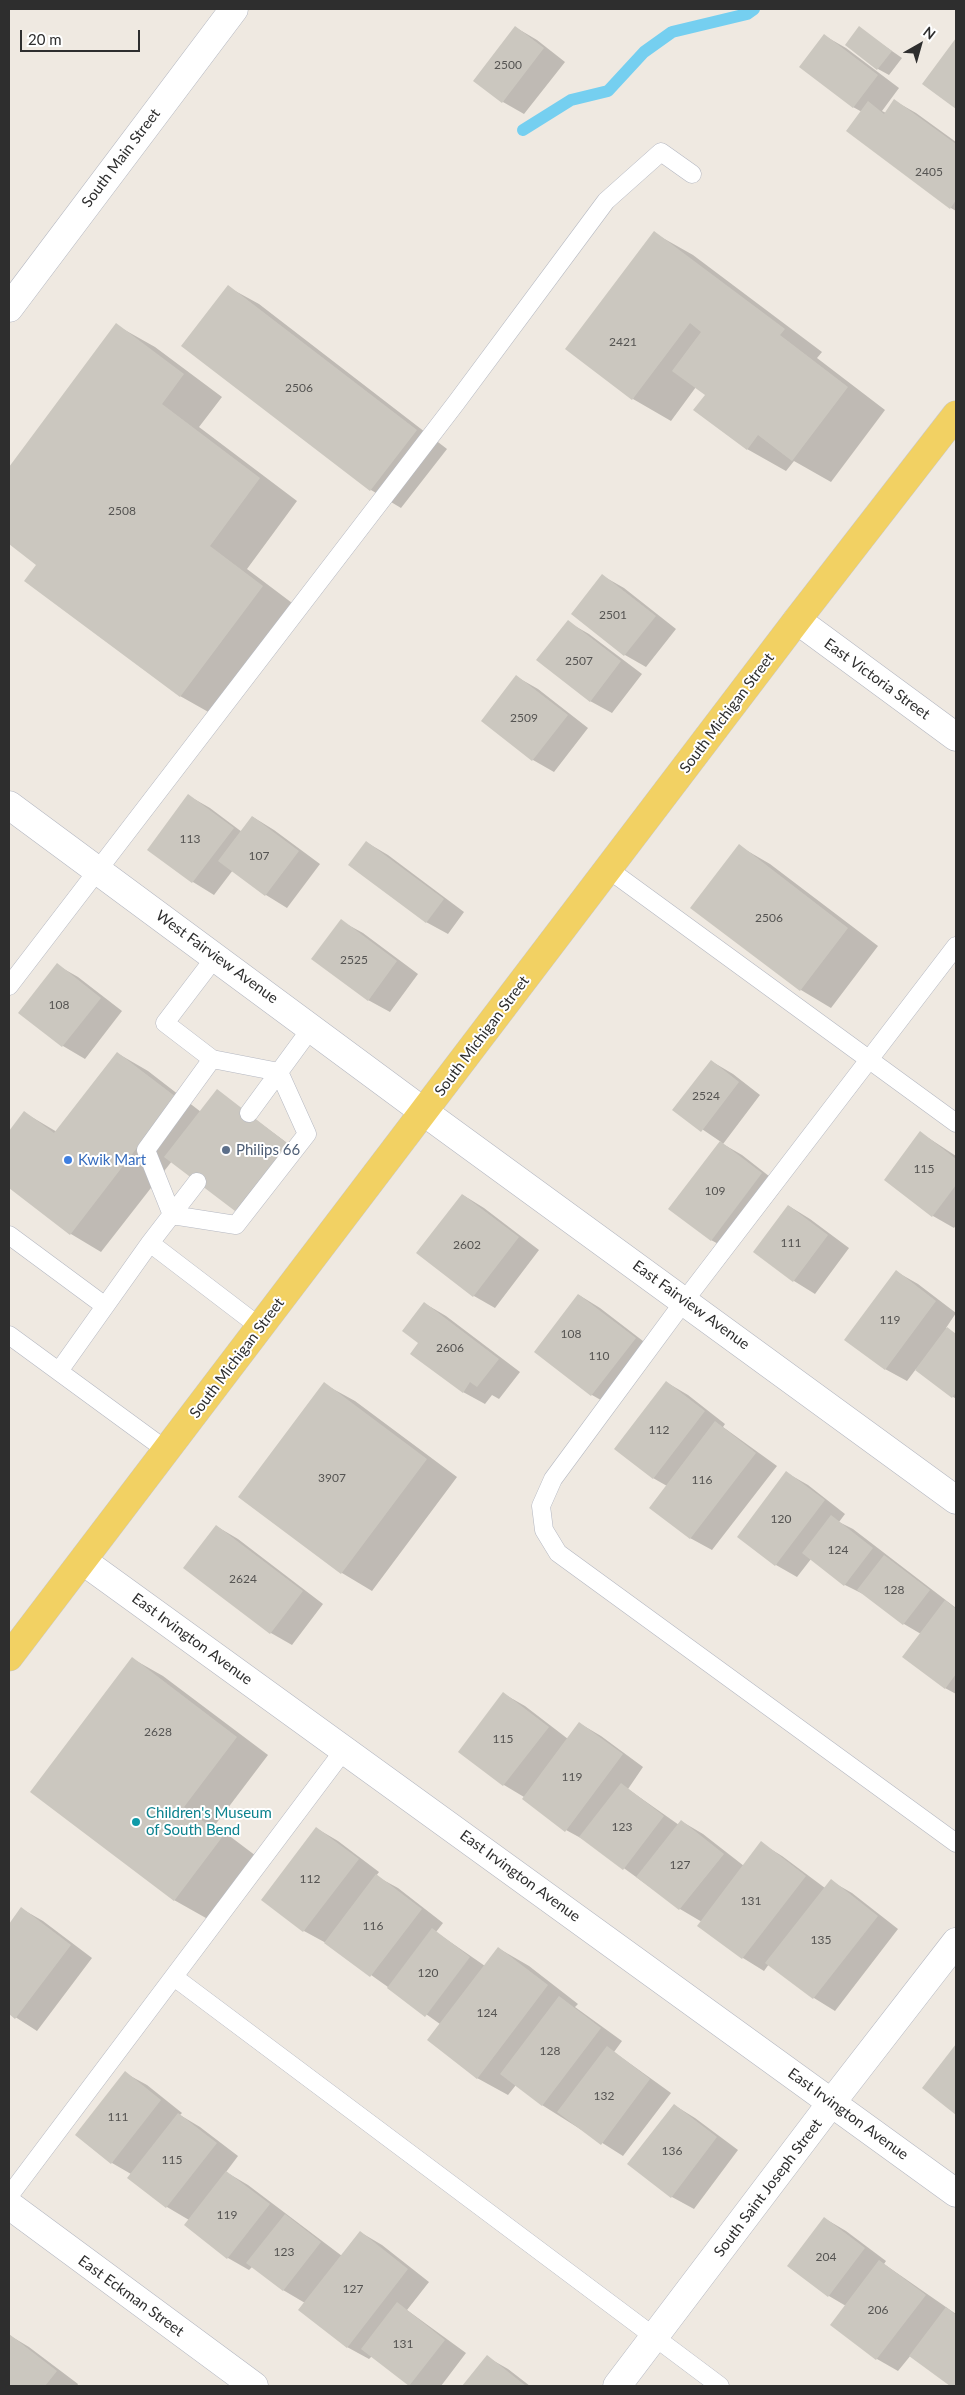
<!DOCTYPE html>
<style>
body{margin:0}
#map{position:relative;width:965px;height:2395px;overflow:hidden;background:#efe9e1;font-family:Lato,sans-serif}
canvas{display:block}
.frame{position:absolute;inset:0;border:10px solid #2e2e2e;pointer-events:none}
.north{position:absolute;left:895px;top:20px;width:50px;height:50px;-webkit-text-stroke:4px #fff;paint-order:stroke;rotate:38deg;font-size:14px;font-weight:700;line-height:20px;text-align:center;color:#2e2e2e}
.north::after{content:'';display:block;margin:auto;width:18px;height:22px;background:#2e2e2e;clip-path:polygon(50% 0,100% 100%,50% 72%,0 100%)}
.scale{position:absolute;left:20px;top:30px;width:120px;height:22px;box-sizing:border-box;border:2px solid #2e2e2e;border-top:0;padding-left:6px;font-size:15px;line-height:18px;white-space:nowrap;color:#2e2e2e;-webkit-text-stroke:4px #fff;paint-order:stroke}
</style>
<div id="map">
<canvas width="965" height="2395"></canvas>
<div class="frame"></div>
<div class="north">N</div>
<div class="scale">20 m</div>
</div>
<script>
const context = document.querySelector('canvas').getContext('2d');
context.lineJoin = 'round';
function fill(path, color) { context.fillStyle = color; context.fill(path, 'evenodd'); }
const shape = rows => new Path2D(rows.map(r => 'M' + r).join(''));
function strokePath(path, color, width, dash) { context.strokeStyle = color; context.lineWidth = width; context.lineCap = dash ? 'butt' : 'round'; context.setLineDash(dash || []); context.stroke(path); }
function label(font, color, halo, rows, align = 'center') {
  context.font = font + ' Lato,sans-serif'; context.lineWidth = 4; context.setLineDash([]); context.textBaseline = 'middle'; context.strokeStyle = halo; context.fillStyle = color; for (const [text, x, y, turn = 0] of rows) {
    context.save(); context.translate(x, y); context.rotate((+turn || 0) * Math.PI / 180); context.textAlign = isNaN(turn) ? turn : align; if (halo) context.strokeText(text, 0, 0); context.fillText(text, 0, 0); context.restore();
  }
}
fill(shape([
 [515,27,537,40,565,62,524,114,503,102],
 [859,28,902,58,889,75,878,69],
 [825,36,846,48,899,88,882,111,886,113,895,101,916,113,956,142,956,211,951,208,862,112,853,107],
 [956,40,956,108,923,84],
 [654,233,693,255,822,352,817,358,885,410,831,482,794,461,786,471,747,449,707,394,696,387,671,421,633,399],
 [228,287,259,304,447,449,401,508,371,490],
 [116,325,155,347,222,397,199,427,297,501,247,569,300,609,219,718,180,696,38,564,9,542,9,469],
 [603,576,624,588,676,629,646,667,625,655,573,614],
 [568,622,589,634,642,674,612,713,590,701],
 [517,677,538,689,588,728,554,772,533,760],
 [189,796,210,808,242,832,253,817,274,830,320,864,287,908,266,895,233,870,214,895,193,882,149,849],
 [366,842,388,855,464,912,448,934,426,922],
 [739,846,770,864,878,946,831,1008,801,990,692,907],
 [341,921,363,933,418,974,390,1012,368,1000],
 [57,965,78,977,122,1011,85,1059,63,1046,20,1012],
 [117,1053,148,1071,201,1112,217,1091,298,1151,247,1217,172,1161,101,1252,71,1234,9,1186,9,1133,25,1113,57,1132],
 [711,1061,733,1074,760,1095,723,1144,742,1155,783,1187,733,1252,711,1240,721,1142,674,1110],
 [921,1133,956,1156,956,1225,954,1228,933,1216],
 [463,1195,484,1208,539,1250,495,1308,474,1296],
 [789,1206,810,1219,849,1248,815,1294,794,1281],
 [897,1272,918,1284,956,1313,946,1328,956,1334,956,1399,916,1369,907,1381,885,1369],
 [579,1295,600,1308,656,1351,613,1407,592,1395],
 [424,1303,446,1316,520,1372,499,1399,492,1395,485,1404,463,1392,420,1343],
 [666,1382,688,1395,725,1424,723,1427,777,1466,712,1550,690,1538,667,1486,653,1478],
 [324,1384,355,1401,457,1477,372,1591,342,1573],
 [787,1473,808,1485,845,1514,839,1522,853,1529,956,1608,956,1694,945,1688,921,1634,904,1624,867,1596,845,1585,811,1559,797,1577,776,1565],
 [216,1526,238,1539,323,1604,292,1645,271,1633],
 [133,1659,163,1676,268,1755,215,1825,260,1859,213,1922,174,1900],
 [504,1694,525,1706,568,1739,579,1723,601,1736,643,1767,628,1789,679,1825,681,1821,703,1834,744,1866,761,1843,782,1856,825,1888,831,1881,852,1893,898,1929,835,2011,814,1998,769,1964,764,1971,743,1958,699,1926,702,1922,680,1909,588,1842,566,1830,524,1797,504,1785,460,1751],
 [316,1828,338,1841,379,1872,376,1876,398,1888,443,1923,436,1932,485,1966,498,1948,529,1966,578,2004,575,2007,622,2041,614,2052,671,2093,623,2156,542,2105,516,2085,508,2095,477,2078,440,2024,326,1943,304,1931],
 [22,1909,43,1921,92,1958,37,2031,9,2013,9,1926],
 [956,2046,956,2113,924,2088],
 [125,2073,147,2085,182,2113,180,2115,200,2127,238,2156,226,2172,248,2185,342,2256,360,2232,382,2245,429,2282,407,2310,466,2353,441,2386,411,2386,372,2356,369,2359,347,2347,305,2303,283,2290,253,2266,249,2270,228,2258,189,2220,167,2207,129,2178,131,2174,112,2163],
 [674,2105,695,2118,738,2150,694,2209,672,2197,629,2164],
 [824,2218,846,2231,886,2261,884,2264,956,2314,956,2386,953,2386,911,2355,898,2371,877,2359,846,2306,829,2296,789,2266],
 [9,2335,29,2347,78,2384,77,2386,9,2386],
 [487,2357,508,2369,530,2386,464,2386]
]), '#0003');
strokePath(shape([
 [523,130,571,100,608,91,644,52,672,32,747,14,754,9]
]), '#75cff0', 12);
fill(shape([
 [515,26,544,48,502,103,473,81],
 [859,26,892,51,877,70,845,45],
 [824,34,878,75,853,108,799,67],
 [956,38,956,109,922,84],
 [894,99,956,144,956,200,950,209,846,131,868,101,884,114],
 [654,231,785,329,780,335,848,387,792,461,758,435,747,450,693,410,705,395,672,371,701,332,690,323,632,400,565,349],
 [228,285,417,430,370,491,181,346],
 [116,323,184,374,162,404,260,478,210,546,263,586,180,697,24,581,36,565,9,544,9,467],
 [602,574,656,616,624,656,571,614],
 [568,620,621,661,590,702,536,660],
 [516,675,568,715,532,761,481,721],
 [188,794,234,828,192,883,147,850],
 [252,816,299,851,265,896,218,861],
 [366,841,444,899,426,923,348,865],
 [739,844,848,928,800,991,690,908],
 [341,919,397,961,368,1001,311,959],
 [57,963,101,998,62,1047,18,1013],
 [117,1052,176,1097,70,1235,9,1188,9,1131,24,1111,54,1133],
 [711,1060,739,1082,701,1132,672,1110],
 [217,1089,288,1144,235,1211,164,1157],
 [920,1131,956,1159,956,1185,932,1217,884,1180],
 [720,1141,762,1173,711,1241,668,1209],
 [462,1194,519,1237,473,1297,416,1253],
 [788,1205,828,1235,793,1282,753,1252],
 [896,1270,936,1301,885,1370,844,1340],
 [578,1294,636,1338,591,1396,534,1352],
 [424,1302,499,1359,477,1387,470,1382,463,1393,410,1354,418,1343,402,1331],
 [947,1327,956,1334,956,1392,952,1398,915,1370],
 [666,1381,705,1411,653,1479,614,1449],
 [324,1382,427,1459,341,1574,238,1497],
 [715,1421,756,1453,690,1539,649,1508],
 [786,1471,825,1500,775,1566,737,1537],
 [831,1515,873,1548,844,1586,802,1553],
 [216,1525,303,1591,270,1634,183,1568],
 [884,1555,930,1590,903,1625,857,1590],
 [945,1600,956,1609,956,1674,945,1689,902,1657],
 [132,1657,237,1737,184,1807,223,1836,174,1901,30,1792],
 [503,1692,549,1727,503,1786,458,1752],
 [579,1722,623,1754,565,1832,522,1799],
 [621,1783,664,1816,623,1870,579,1837],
 [681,1820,724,1854,679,1910,636,1877],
 [316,1827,359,1859,303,1932,261,1900],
 [761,1841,806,1876,742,1959,697,1926],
 [376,1874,422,1909,370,1977,324,1943],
 [831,1879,878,1916,813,1999,765,1963],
 [21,1907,71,1945,15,2019,9,2014,9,1924],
 [432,1928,470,1957,425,2017,387,1988],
 [498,1947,548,1985,477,2079,427,2040],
 [559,1996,601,2028,542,2106,500,2074],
 [956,2044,956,2115,922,2088],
 [607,2046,650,2079,601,2145,557,2112],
 [125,2071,161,2100,111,2164,75,2135],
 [674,2104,717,2137,671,2198,627,2164],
 [178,2113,217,2143,166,2208,127,2178],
 [226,2171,270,2204,227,2259,184,2225],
 [285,2214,321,2242,283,2291,246,2263],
 [824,2217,865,2248,828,2297,787,2266],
 [360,2231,408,2269,347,2348,298,2310],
 [879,2260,926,2295,876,2360,830,2325],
 [397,2302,445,2340,409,2386,361,2349],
 [946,2307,956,2315,956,2386,950,2386,909,2356],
 [9,2334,57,2371,45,2386,9,2386],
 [487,2355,526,2386,462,2386]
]), '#cbc7bf');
const service = shape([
 [608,869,956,1123],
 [956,946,685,1300,553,1479,541,1506,544,1530,558,1553,956,1843],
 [9,986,456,403,606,201,661,152,692,174],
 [212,1059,279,1072,307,1134,236,1225,172,1215,146,1150,212,1059],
 [212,1059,165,1023,216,956],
 [249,1113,312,1027],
 [197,1182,150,1243,260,1327],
 [9,1235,105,1306],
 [9,1335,166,1450],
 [59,1371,150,1243],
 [174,1977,720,2386],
 [9,2196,344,1750]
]);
const minor = shape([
 [797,620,956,737],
 [9,805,424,1112,956,1500],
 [83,1561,956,2193],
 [9,2205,254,2386],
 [617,2386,832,2102,956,1942]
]);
const secondary = shape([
 [9,308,234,9]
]);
const primary = shape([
 [9,1657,797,620,956,415]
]);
strokePath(service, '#b4b7c1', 19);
strokePath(minor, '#b4b7c1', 29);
strokePath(secondary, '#b4b7c1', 29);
strokePath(primary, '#c9c9c9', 29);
strokePath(service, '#fff', 18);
strokePath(minor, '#fff', 28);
strokePath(secondary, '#fff', 28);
strokePath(primary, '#f2d163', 28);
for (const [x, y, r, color] of [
 [226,1150,5,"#5c6f8a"],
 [68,1160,5,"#3f7fe0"],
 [136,1822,5,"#0f9aa8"]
]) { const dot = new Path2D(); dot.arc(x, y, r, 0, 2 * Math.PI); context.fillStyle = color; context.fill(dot); strokePath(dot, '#fff', 2); }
label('12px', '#555452', null, [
 ["2500",508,65],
 ["2405",929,172],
 ["2421",623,342],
 ["2506",299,388],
 ["2508",122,511],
 ["2501",613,615],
 ["2507",579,661],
 ["2509",524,718],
 ["113",190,839],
 ["107",259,856],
 ["2506",769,918],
 ["2525",354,960],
 ["108",59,1005],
 ["2524",706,1096],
 ["115",924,1169],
 ["109",715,1191],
 ["111",791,1243],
 ["2602",467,1245],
 ["119",890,1320],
 ["108",571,1334],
 ["2606",450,1348],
 ["110",599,1356],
 ["112",659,1430],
 ["3907",332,1478],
 ["116",702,1480],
 ["120",781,1519],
 ["124",838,1550],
 ["2624",243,1579],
 ["128",894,1590],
 ["2628",158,1732],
 ["115",503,1739],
 ["119",572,1777],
 ["123",622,1827],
 ["127",680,1865],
 ["112",310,1879],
 ["131",751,1901],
 ["116",373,1926],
 ["135",821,1940],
 ["120",428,1973],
 ["124",487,2013],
 ["128",550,2051],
 ["132",604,2096],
 ["111",118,2117],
 ["136",672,2151],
 ["115",172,2160],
 ["119",227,2215],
 ["123",284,2252],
 ["204",826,2257],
 ["127",353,2289],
 ["206",878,2310],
 ["131",403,2344]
]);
label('15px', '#2e2e2e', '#fff', [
 ["South Main Street",121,158,-53],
 ["East Victoria Street",877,679,36],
 ["South Michigan Street",727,713,-53],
 ["West Fairview Avenue",217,957,36],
 ["South Michigan Street",482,1036,-53],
 ["East Fairview Avenue",691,1305,36],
 ["South Michigan Street",237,1358,-53],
 ["East Irvington Avenue",192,1639,36],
 ["East Irvington Avenue",520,1876,36],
 ["East Irvington Avenue",848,2114,36],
 ["South Saint Joseph Street",768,2188,-53],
 ["East Eckman Street",131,2296,36]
]);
label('15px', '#4e5e75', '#fff', [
 ["Philips 66",236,1150]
], 'left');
label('15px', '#366cbe', '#fff', [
 ["Kwik Mart",78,1160]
], 'left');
label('15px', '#0d838f', '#fff', [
 ["Children's Museum",146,1813],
 ["of South Bend",146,1830]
], 'left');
</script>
